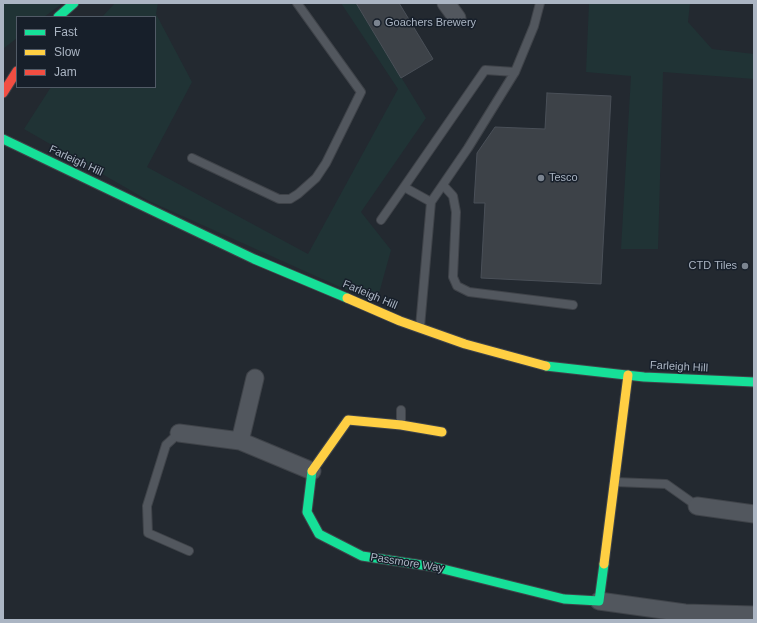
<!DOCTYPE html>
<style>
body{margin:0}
#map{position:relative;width:757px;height:623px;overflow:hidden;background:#232930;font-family:Helvetica,sans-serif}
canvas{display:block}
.frame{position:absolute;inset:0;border:4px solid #abb5c3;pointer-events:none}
.legend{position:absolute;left:16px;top:16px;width:140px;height:72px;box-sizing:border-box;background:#171f2a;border:1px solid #525b67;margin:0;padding:5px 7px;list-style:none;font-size:12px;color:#abb5c3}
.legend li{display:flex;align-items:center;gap:8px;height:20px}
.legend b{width:20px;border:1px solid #525b67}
</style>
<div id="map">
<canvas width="757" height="623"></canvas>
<div class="frame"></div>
<ul class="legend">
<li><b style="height:5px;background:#16e098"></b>Fast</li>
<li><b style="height:5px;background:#ffcf43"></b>Slow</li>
<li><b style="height:5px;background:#f24e42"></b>Jam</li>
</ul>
</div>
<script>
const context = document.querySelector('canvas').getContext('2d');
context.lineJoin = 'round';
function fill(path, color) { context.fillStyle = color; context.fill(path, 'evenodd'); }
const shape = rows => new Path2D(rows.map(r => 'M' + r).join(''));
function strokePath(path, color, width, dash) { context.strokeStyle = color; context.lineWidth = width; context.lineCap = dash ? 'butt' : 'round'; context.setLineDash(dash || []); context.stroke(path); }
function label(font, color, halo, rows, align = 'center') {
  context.font = font + ' Helvetica,sans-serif'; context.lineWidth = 3; context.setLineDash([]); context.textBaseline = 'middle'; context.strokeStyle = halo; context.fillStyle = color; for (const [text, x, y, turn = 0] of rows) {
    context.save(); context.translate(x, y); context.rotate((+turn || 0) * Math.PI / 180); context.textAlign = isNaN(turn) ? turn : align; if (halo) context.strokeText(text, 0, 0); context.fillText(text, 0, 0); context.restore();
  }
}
fill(shape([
 [3,3,63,3,44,17,17,17,17,38,3,49],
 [115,3,158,3,156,14,192,82,147,167,308,254,398,89,341,3,356,3,426,118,361,212,391,250,378,297,369,300,149,201,24,129,51,87,155,87,155,17,102,17],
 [589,3,690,3,688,22,712,49,754,54,754,79,663,72,658,249,621,249,631,76,586,72]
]), '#203335');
const building = shape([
 [356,3,399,3,433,59,401,78,356,3],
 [547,93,611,96,601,284,481,278,485,203,474,203,477,153,495,127,545,129,547,93]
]);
fill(building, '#3d4248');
strokePath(building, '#4a5058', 1);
const lane = shape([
 [192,158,279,199,290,199,298,194,316,178,326,163,361,92,297,3],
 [443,185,453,196,456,212,453,277,457,286,469,292,573,305],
 [431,202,404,187,485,70,515,72],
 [381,220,404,187],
 [420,327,431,202,468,148,515,72,534,26,540,3],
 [401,410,401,425],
 [179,433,166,445,147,506,148,533,189,551],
 [615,482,666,484,697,506]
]);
const street = shape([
 [446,3,457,18],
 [179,433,240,441,312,471],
 [240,441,255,378],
 [697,506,754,514],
 [599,601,685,613,754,615]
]);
const fast = shape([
 [58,17,74,3],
 [3,139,254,259,347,298],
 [546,366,644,377,754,382],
 [312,471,307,512,319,534,362,556,435,567,564,599,599,601,604,564]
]);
const slow = shape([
 [347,298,400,321,465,344,546,366],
 [312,471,348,420,401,425,442,432],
 [604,564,628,375]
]);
const jam = shape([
 [3,93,17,71]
]);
strokePath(lane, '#3f4349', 10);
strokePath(street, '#3f4349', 19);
strokePath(fast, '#3f4349', 11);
strokePath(slow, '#3f4349', 11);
strokePath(jam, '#3f4349', 11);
strokePath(lane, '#52575e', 8);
strokePath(street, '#52575e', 17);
strokePath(fast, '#16e098', 9);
strokePath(slow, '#ffcf43', 9);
strokePath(jam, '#f24e42', 9);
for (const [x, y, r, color] of [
 [377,23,4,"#7b8490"],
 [541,178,4,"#7b8490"],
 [745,266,4,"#7b8490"]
]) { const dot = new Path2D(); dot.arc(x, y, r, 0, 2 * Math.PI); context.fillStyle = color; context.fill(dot); strokePath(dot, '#171f2a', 1.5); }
label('11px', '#abb5c3', '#171f2a', [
 ["Goachers Brewery",385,23],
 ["Tesco",549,178],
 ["CTD Tiles",737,266,"right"]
], 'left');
label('11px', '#abb5c3', '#171f2a', [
 ["Farleigh Hill",76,161,25],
 ["Farleigh Hill",370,295,23],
 ["Farleigh Hill",679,367,3],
 ["Passmore Way",407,563,9]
]);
</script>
